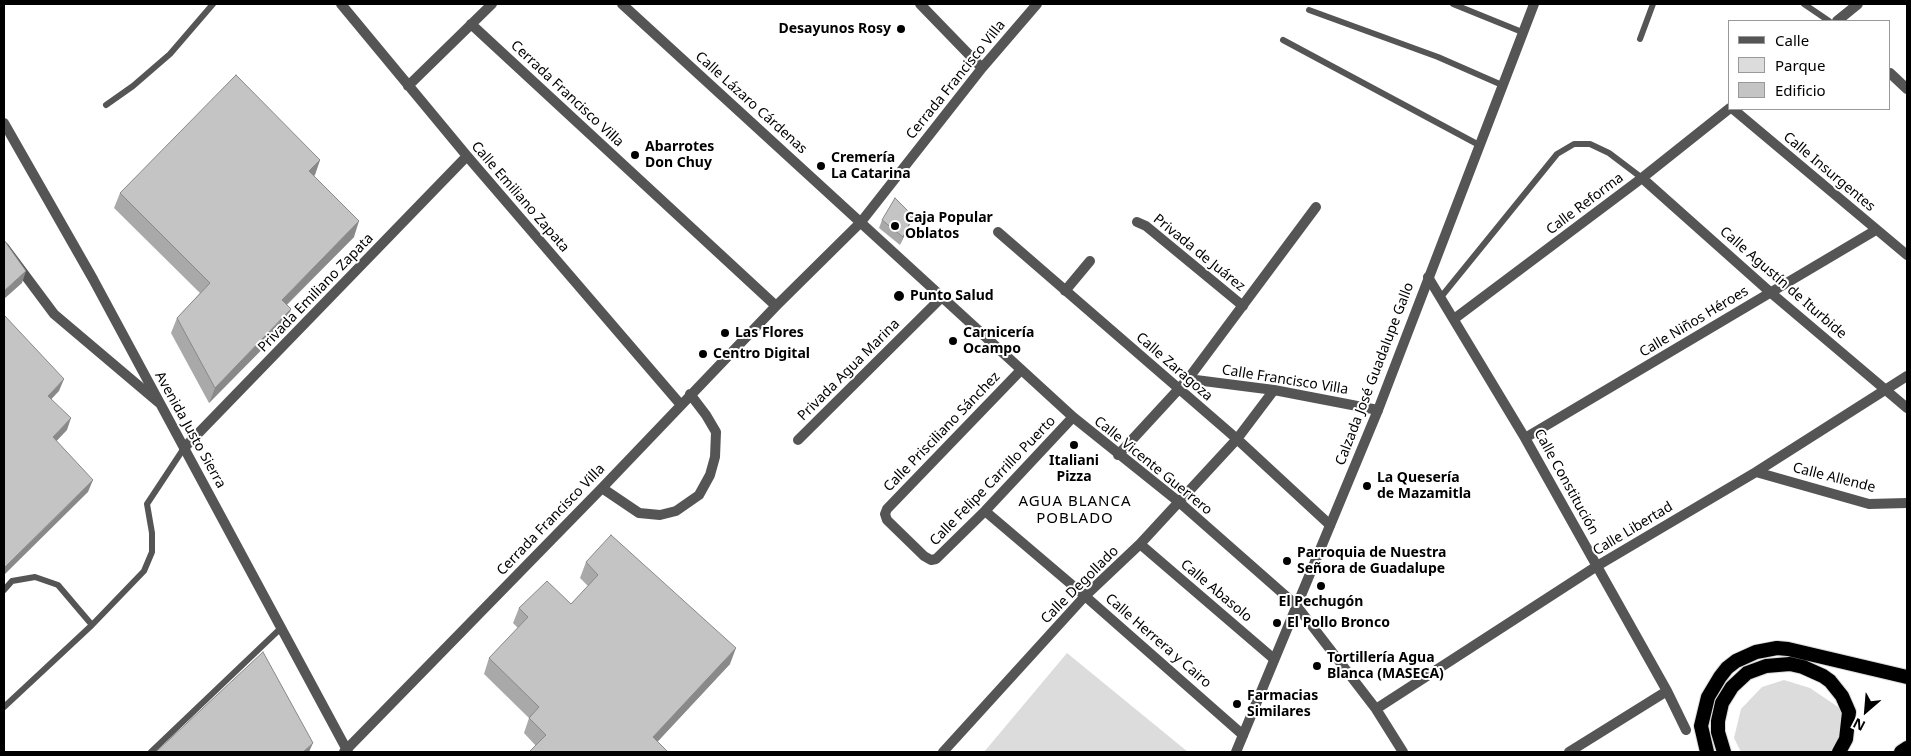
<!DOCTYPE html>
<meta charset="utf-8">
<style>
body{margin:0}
#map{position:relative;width:1911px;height:756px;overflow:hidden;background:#fff;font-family:"Noto Sans",sans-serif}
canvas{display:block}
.frame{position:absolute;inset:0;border:5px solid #000;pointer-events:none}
.legend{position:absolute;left:1728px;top:20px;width:162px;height:90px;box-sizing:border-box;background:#fff;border:1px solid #999;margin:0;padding:6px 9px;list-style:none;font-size:15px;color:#000}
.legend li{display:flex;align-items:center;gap:10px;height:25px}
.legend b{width:25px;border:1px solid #999}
.north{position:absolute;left:1841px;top:686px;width:50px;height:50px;-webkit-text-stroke:4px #fff;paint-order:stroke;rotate:207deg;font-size:14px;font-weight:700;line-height:20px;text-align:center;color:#000}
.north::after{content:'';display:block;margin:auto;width:18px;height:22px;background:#000;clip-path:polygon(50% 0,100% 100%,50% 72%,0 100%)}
</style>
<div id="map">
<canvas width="1911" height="756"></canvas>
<div class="frame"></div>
<ul class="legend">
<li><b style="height:6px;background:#555"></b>Calle</li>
<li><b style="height:14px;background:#dcdcdc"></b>Parque</li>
<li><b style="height:14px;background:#c4c4c4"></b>Edificio</li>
</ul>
<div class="north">N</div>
</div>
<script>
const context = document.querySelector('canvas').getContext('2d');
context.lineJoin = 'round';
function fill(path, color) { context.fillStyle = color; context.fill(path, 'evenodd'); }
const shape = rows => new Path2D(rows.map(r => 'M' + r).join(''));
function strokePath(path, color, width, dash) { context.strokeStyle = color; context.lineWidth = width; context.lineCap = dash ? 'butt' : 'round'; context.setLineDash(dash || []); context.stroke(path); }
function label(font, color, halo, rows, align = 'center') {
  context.font = font + ' "Noto Sans",sans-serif'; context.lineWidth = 4; context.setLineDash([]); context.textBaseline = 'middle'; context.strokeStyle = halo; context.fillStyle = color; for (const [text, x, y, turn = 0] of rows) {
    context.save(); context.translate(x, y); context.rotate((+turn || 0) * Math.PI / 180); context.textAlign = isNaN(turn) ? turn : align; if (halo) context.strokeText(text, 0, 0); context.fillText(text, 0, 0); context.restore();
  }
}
fill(shape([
 [1067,653,1188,752,984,752],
 [1784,680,1810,688,1841,709,1842,737,1835,752,1741,752,1734,738,1741,709,1762,687]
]), '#dcdcdc');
const trunk = shape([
 [1707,752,1701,726,1708,697,1720,677,1727,668,1736,661,1756,652,1777,648,1788,649,1907,677],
 [1724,752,1718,732,1718,721,1722,703,1732,687,1747,673,1766,666,1790,664,1803,667,1823,676,1830,681,1842,696,1849,712,1846,739,1839,752],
 [1901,752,1907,748]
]);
strokePath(trunk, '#dbdbdb', 16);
strokePath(shape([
 [1453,4,1522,32],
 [1804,4,1829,21],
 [1309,10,1438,57,1502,85],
 [1640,39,1653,4],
 [1283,40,1479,145],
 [106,105,133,86,170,54,213,4],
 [1441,297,1557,154,1574,144,1590,144,1609,153,1642,178],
 [4,590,12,581,35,577,58,585,92,625],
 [4,707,92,625,144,571,152,552,152,533,147,504,184,448],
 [151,752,281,628]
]), '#555', 6);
strokePath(shape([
 [341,4,467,156,681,405],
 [622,4,1073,417,1179,502,1296,605,1376,709,1403,752],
 [920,4,982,68],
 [1837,21,1858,4],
 [471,24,776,306],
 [1890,73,1907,89],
 [408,86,492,4],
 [1733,109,1907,255],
 [1642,178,1770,292,1907,408],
 [1137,222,1146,226,1243,306],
 [998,232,1237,439,1330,525],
 [4,247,54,314,158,402],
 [1428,277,1525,438,1667,691,1686,730],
 [1065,291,1090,261],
 [1454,319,1642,178,1730,108],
 [1021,370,887,509,885,514,887,520,924,556,931,560,936,559,985,511,1073,417],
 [1188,379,1274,390,1378,410],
 [1525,438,1876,230],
 [798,440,941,298],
 [184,448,467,156],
 [1118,455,1188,379,1316,207],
 [1756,472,1869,504,1907,503],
 [602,488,639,513,660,515,676,511,699,495,710,475,715,457,716,432,706,415,690,394],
 [985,511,1085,596,1243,735],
 [1140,544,1274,659],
 [1376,709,1597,566,1756,472,1907,376],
 [344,752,602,488,776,306,861,222,982,68,1037,4],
 [943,752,1085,596,1140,544,1237,439,1274,390],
 [1569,752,1667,691]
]), '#555', 10);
strokePath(shape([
 [4,123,93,279,348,752],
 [1236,752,1378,410,1534,4]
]), '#555', 10);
strokePath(trunk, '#000', 14);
fill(shape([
 [320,160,314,176,354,237,287,305,286,325,209,403,171,333,177,318,200,293,114,208,120,193],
 [913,216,900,245,879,228,882,220],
 [586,562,730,664,657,742,536,746,524,733,529,718,484,674,489,658,518,628,513,623,519,608,571,604,588,586,580,578]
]), '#a9a9a9');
fill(shape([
 [320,160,315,175,303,187,309,171],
 [913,216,910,224,900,245,903,237],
 [359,221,354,237,276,315,282,300],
 [26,271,22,283,4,299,4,291],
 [291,309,286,325,209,403,215,388],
 [64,379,59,391,44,407,48,396],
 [71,418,67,430,49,449,53,437],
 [93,480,88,492,4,575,4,568],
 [736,648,730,664,648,752,653,737],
 [313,743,309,752,303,752]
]), '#898989');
const building = shape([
 [236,75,320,160,309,171,359,221,282,300,291,309,215,388,177,318,210,283,120,193,236,75],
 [895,198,913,216,903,237,882,220,895,198],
 [4,240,26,271,4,291,4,240],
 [4,315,64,379,48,396,71,418,53,437,93,480,4,568,4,315],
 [611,535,736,648,653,737,668,752,529,752,546,735,529,718,539,707,489,658,528,617,519,608,547,581,571,604,598,575,586,562,611,535],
 [263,652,313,743,303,752,156,752,263,652]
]);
fill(building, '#c4c4c4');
strokePath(building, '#898989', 1);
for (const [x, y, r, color] of [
 [901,29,5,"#000"],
 [635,155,5,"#000"],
 [821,166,5,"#000"],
 [895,226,5,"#000"],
 [899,296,6,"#000"],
 [725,333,5,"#000"],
 [953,341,5,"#000"],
 [703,354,5,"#000"],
 [1074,445,5,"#000"],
 [1367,486,5,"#000"],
 [1287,561,5,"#000"],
 [1321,586,5,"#000"],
 [1277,623,5,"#000"],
 [1317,666,5,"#000"],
 [1237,704,5,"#000"]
]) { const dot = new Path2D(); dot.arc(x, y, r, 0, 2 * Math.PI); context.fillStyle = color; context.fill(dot); strokePath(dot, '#fff', 2); }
label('bold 14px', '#000', '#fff', [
 ["Desayunos Rosy",891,29,"right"],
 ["Abarrotes",645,147],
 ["Don Chuy",645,163],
 ["Cremería",831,158],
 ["La Catarina",831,174],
 ["Caja Popular",905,218],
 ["Oblatos",905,234],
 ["Punto Salud",910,296],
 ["Las Flores",735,333],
 ["Carnicería",963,333],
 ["Ocampo",963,349],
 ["Centro Digital",713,354],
 ["Italiani",1074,461,"center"],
 ["Pizza",1074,477,"center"],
 ["La Quesería",1377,478],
 ["de Mazamitla",1377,494],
 ["Parroquia de Nuestra",1297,553],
 ["Señora de Guadalupe",1297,569],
 ["El Pechugón",1321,602,"center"],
 ["El Pollo Bronco",1287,623],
 ["Tortillería Agua",1327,658],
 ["Blanca (MASECA)",1327,674],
 ["Farmacias",1247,696],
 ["Similares",1247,712]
], 'left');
label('14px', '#000', '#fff', [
 ["Cerrada Francisco Villa",956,80,-51],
 ["Cerrada Francisco Villa",567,94,43],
 ["Calle Lázaro Cárdenas",751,103,42],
 ["Calle Insurgentes",1829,172,40],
 ["Calle Emiliano Zapata",520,197,49],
 ["Calle Reforma",1585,204,-37],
 ["Privada de Juárez",1199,253,39],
 ["Calle Agustín de Iturbide",1783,283,41],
 ["Privada Emiliano Zapata",316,293,-46],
 ["Calle Niños Héroes",1694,322,-31],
 ["Calle Zaragoza",1174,367,41],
 ["Privada Agua Marina",849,370,-45],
 ["Calzada José Guadalupe Gallo",1375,374,-69],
 ["Calle Francisco Villa",1285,380,9],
 ["Avenida Justo Sierra",190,430,61],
 ["Calle Prisciliano Sánchez",942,432,-46],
 ["Calle Vicente Guerrero",1153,466,39],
 ["Calle Allende",1834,478,14],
 ["Calle Felipe Carrillo Puerto",993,481,-46],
 ["Calle Constitución",1566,482,61],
 ["Cerrada Francisco Villa",551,520,-46],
 ["Calle Libertad",1633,529,-31],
 ["Calle Degollado",1080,585,-45],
 ["Calle Abasolo",1216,591,40],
 ["Calle Herrera y Cairo",1158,641,41]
]);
context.letterSpacing = '1px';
label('15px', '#000', '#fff', [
 ["AGUA BLANCA",1075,502],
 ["POBLADO",1075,519]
]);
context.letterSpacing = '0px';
</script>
